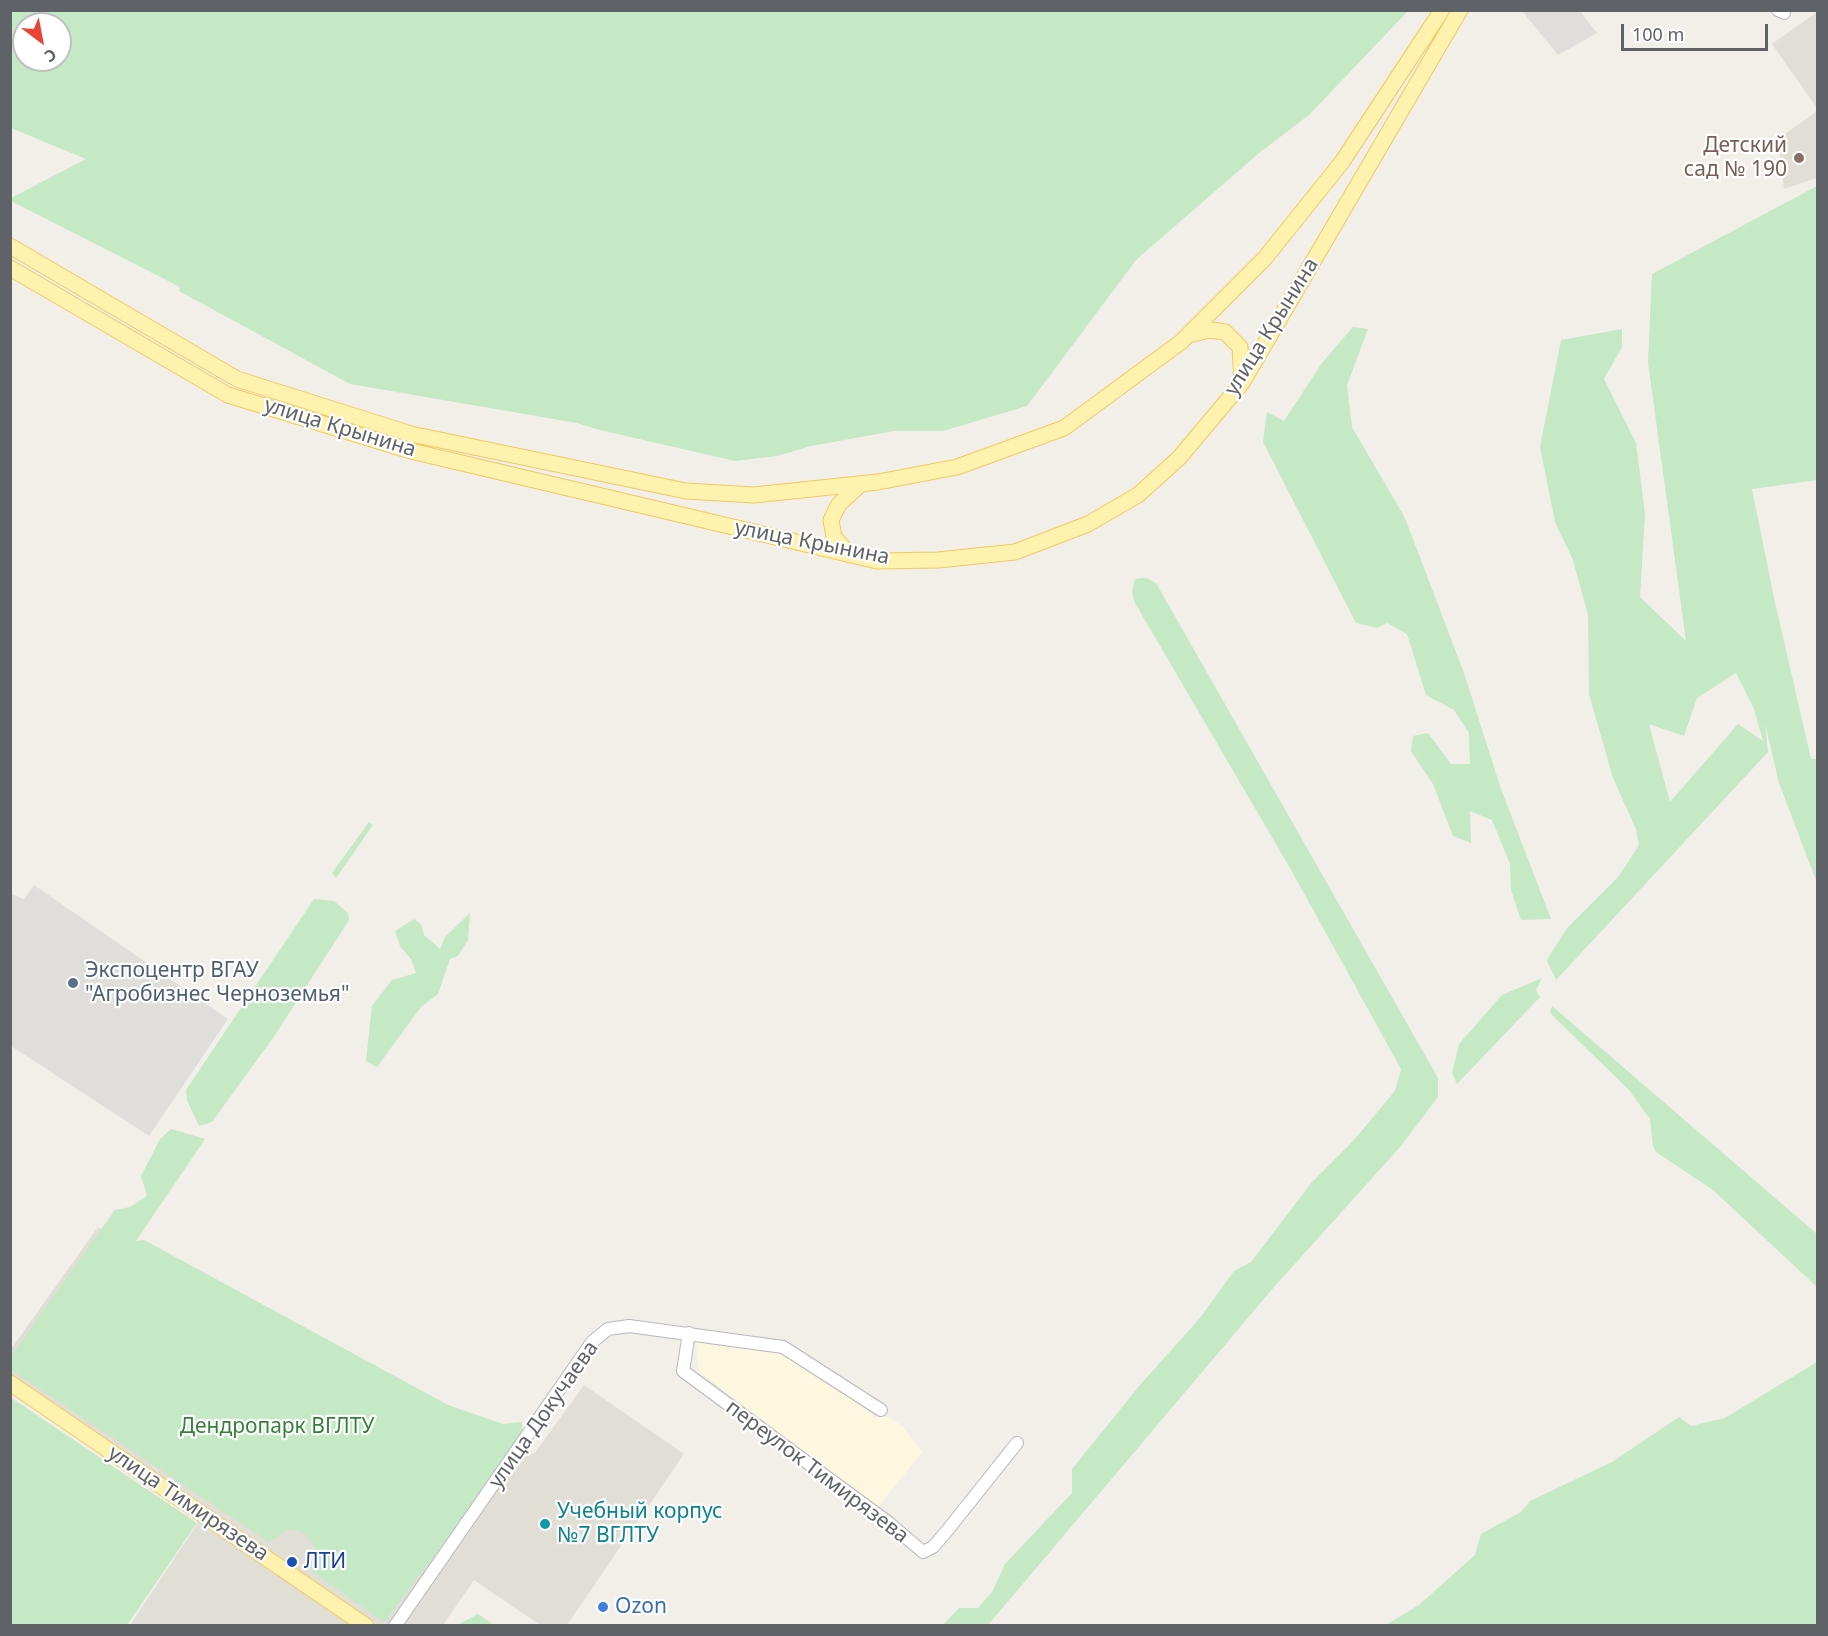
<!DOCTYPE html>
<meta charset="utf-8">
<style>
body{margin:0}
#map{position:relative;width:1828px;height:1636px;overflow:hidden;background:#f1efe8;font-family:"Noto Sans",sans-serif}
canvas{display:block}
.frame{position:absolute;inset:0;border:12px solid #5f6368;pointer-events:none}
.north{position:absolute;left:12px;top:12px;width:60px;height:60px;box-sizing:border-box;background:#fff;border:2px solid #bfc1c3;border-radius:50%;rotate:148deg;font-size:16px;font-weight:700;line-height:24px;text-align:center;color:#5f6368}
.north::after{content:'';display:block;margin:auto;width:21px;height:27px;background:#ea4335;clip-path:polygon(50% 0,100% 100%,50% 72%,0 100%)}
.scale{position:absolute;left:1621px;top:24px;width:147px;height:27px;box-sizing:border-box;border:3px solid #5f6368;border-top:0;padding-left:8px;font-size:18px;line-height:21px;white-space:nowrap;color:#5f6368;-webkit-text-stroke:4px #fff;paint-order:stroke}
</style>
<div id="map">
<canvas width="1828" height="1636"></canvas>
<div class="frame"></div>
<div class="north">С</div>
<div class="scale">100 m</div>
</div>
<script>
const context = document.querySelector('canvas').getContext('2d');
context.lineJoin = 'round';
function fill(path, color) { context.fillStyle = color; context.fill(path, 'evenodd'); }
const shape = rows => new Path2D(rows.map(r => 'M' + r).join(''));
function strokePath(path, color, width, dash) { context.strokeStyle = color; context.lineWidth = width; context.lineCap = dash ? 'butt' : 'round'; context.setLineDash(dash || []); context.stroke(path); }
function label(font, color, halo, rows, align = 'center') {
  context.font = font + ' "Noto Sans",sans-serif'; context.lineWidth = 4.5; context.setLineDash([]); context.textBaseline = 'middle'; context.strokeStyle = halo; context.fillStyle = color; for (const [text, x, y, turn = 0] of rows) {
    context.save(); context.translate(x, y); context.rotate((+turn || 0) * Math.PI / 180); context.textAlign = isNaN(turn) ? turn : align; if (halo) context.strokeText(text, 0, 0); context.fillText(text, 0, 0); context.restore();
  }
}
fill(shape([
 [696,1341,719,1341,779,1351,816,1376,832,1384,875,1417,889,1417,903,1427,922,1452,878,1507,699,1372]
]), '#fef7e0');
fill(shape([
 [1522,11,1580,11,1597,33,1558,55],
 [34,885,228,1019,149,1136,11,1046,11,894,24,899]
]), '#e0deda');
fill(shape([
 [1817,12,1817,108,1772,44],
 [1817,111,1817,178,1784,189,1778,139],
 [98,1227,534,1454,584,1385,684,1454,567,1625,540,1625,474,1580,443,1625,130,1625,208,1508,11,1376,11,1349]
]), '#e1ded6');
fill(shape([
 [10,11,11,10,1408,11,1309,115,1259,153,1136,260,1027,406,943,431,894,431,811,446,777,456,735,461,600,430,577,423,350,384,179,291,180,287,11,201,11,198,86,159,11,128],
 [24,24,60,24,60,60,24,60],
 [1817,186,1817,480,1752,489,1774,598,1811,759,1817,759,1817,883,1779,783,1765,724,1768,752,1556,980,1547,961,1551,953,1568,927,1619,876,1639,845,1636,829,1613,778,1589,694,1588,615,1573,560,1555,522,1540,447,1561,340,1622,329,1622,347,1604,379,1636,443,1645,514,1640,597,1686,641,1648,362,1652,274],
 [1736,673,1754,709,1763,741,1738,724,1670,802,1649,724,1684,736,1697,698],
 [1353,327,1368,329,1347,385,1352,427,1405,518,1464,673,1501,789,1551,919,1521,920,1511,890,1510,864,1492,820,1470,811,1471,843,1453,836,1433,784,1411,751,1413,736,1428,733,1451,764,1470,764,1469,733,1454,710,1426,695,1407,634,1387,623,1377,628,1356,623,1263,442,1267,412,1284,421,1322,363],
 [1146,578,1156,583,1438,1078,1438,1097,1401,1146,1274,1287,988,1625,943,1625,959,1608,978,1608,992,1592,1005,1564,1072,1493,1072,1469,1140,1385,1200,1318,1234,1271,1251,1262,1312,1182,1354,1140,1395,1091,1401,1069,1290,868,1135,603,1132,592,1135,579],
 [369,822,373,825,336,878,332,873],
 [314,899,334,901,348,913,349,920,275,1035,212,1122,199,1126,187,1100,186,1090],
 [470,913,468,940,458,956,450,959,438,994,421,1007,377,1067,366,1061,372,1006,392,980,416,973,411,959,400,946,395,931,414,919,421,924,424,935,440,949,445,937],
 [1542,978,1536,990,1540,997,1457,1084,1452,1073,1459,1044,1502,995],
 [1552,1006,1817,1234,1817,1287,1713,1190,1656,1152,1653,1146,1650,1119,1629,1090,1550,1013],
 [171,1129,205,1139,136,1241,144,1240,448,1405,503,1424,522,1422,522,1439,384,1622,311,1571,317,1555,311,1539,302,1532,288,1529,269,1542,11,1370,11,1356,115,1210,130,1207,147,1196,141,1176,160,1139],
 [1817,1362,1817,1625,1386,1625,1419,1605,1475,1555,1481,1534,1521,1512,1530,1501,1612,1462,1679,1417,1691,1426,1725,1418],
 [10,1397,197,1523,127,1625,11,1625],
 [478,1614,494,1625,457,1625]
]), '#c5e8c5');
const minor = shape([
 [1778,10,1784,13],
 [689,1333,683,1371,889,1523,923,1552,933,1547,946,1532,1017,1443],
 [395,1626,592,1342,608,1329,629,1326,783,1347,881,1410]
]);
const major = shape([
 [10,246,237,379,411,434,686,491,754,495,878,482,957,467,1064,428,1181,342,1265,258,1342,162,1442,10],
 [10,268,228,395,411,451,877,561,938,560,1015,552,1088,524,1138,495,1179,458,1242,383,1460,10],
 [1188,335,1210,330,1225,332,1240,347,1242,383],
 [850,555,834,537,831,520,839,504,861,484],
 [10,1383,366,1626]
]);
strokePath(minor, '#b5b8bc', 14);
strokePath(major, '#f2c960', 17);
strokePath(minor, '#fff', 12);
strokePath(major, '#fff2af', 15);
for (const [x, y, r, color] of [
 [1799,158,6,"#8d6e63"],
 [73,983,6,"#5c6f8a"],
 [545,1524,6,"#0f9aa8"],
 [292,1562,6,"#1a4fb4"],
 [603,1607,6,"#3f7fe0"]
]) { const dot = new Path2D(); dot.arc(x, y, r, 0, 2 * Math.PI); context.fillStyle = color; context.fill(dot); strokePath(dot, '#fff', 2); }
label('21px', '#785e54', '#fff', [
 ["Детский",1787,146],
 ["сад № 190",1787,170]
], 'right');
label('21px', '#5f6368', '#fff', [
 ["улица Крынина",1272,327,-58],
 ["улица Крынина",340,428,17],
 ["улица Крынина",812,543,11],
 ["улица Докучаева",544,1415,-55],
 ["переулок Тимирязева",817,1472,37],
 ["улица Тимирязева",188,1504,34]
]);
label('21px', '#4e5e75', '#fff', [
 ["Экспоцентр ВГАУ",85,971],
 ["\"Агробизнес Черноземья\"",85,995]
], 'left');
label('21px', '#348238', '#fff', [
 ["Дендропарк ВГЛТУ",277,1427]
]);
label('21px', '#0d838f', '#fff', [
 ["Учебный корпус",557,1512],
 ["№7 ВГЛТУ",557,1536]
], 'left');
label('21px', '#164399', '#fff', [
 ["ЛТИ",304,1562]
], 'left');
label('21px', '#366cbe', '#fff', [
 ["Ozon",615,1607]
], 'left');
</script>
